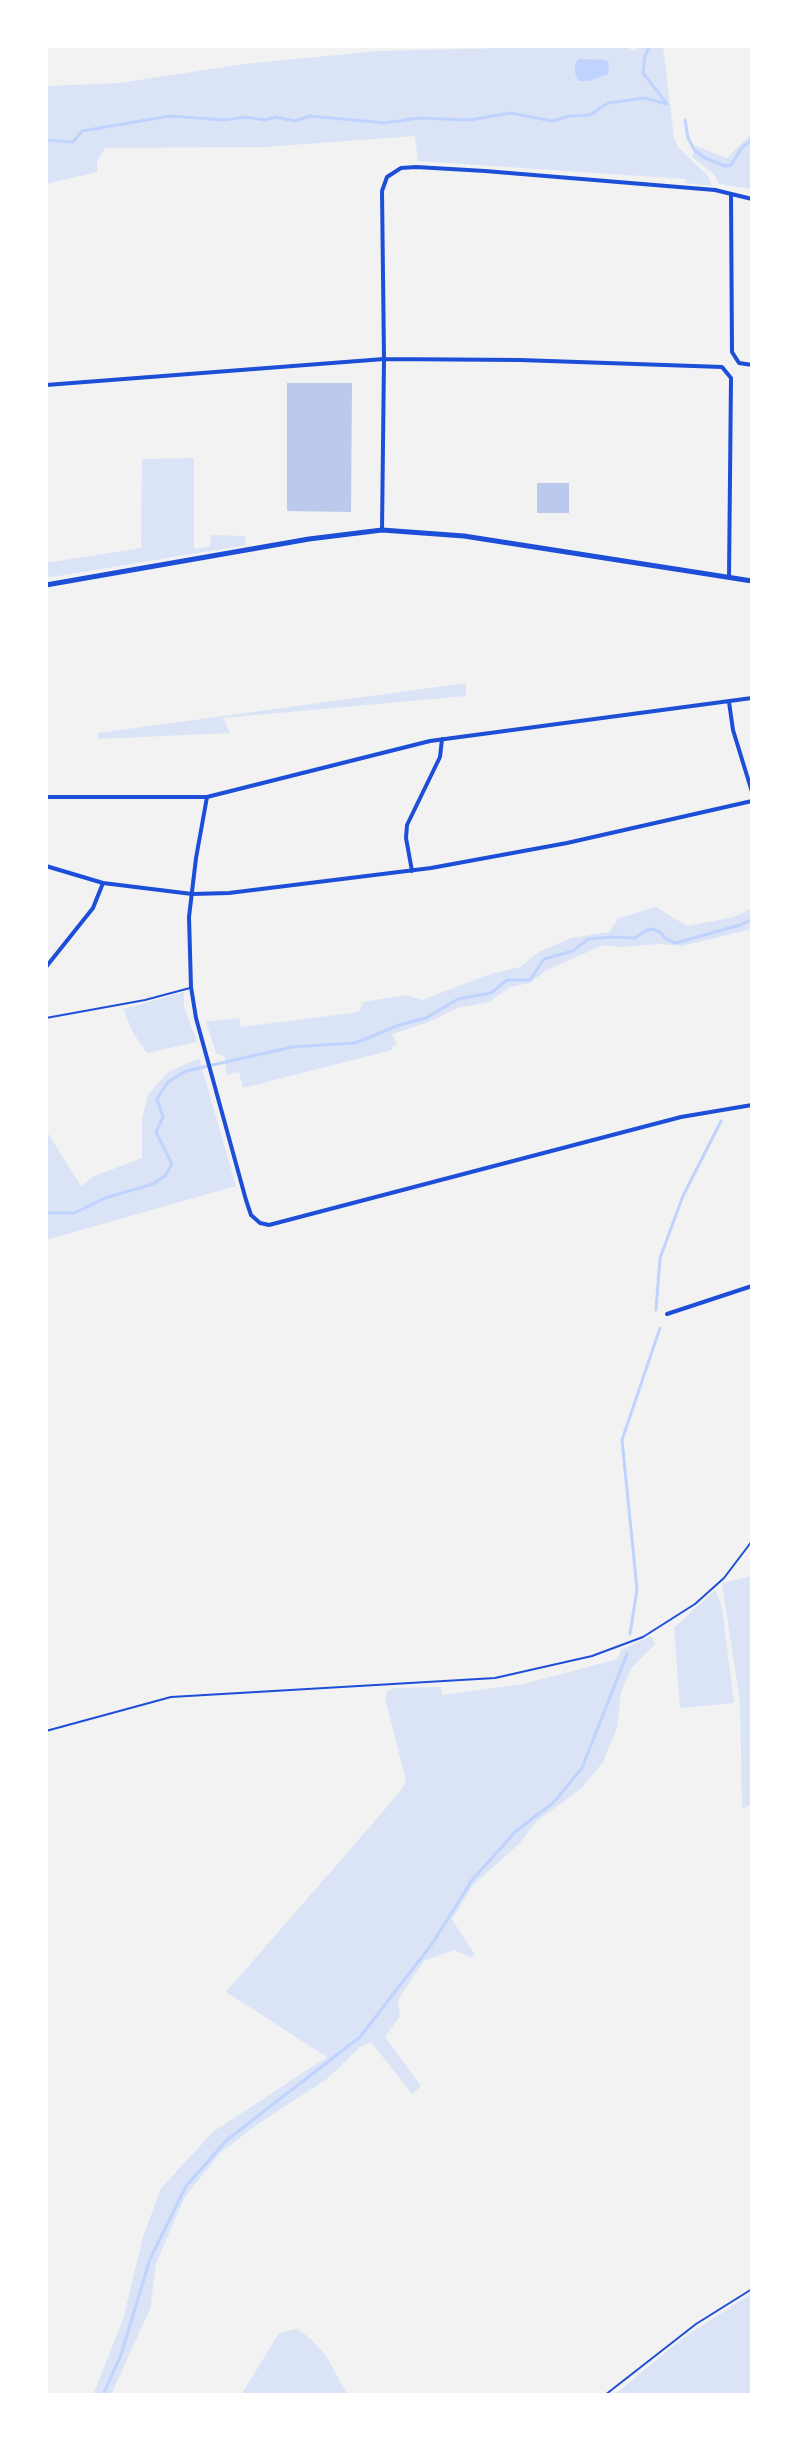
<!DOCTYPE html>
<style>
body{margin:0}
#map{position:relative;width:798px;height:2441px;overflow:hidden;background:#f2f2f2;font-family:Quicksand,sans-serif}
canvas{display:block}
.frame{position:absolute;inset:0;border:48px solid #fff;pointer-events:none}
</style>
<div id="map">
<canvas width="798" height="2441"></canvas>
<div class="frame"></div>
</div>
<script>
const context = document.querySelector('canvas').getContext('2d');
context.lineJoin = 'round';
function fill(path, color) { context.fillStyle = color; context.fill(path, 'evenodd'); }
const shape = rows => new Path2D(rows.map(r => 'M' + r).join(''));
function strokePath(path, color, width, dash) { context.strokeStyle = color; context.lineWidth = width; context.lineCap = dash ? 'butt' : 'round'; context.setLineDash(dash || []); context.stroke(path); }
fill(shape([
 [584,46,624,46,635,51,637,46,663,46,674,138,678,147,708,176,712,186,686,183,685,179,418,161,415,136,264,147,105,148,97,162,97,172,46,184,46,86,119,83,244,64,378,51],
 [752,133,752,189,719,184,714,174,692,157,696,146,727,158],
 [194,458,194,549,210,546,211,535,245,536,246,545,46,578,46,563,141,548,142,459],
 [466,683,466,696,223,718,230,733,98,739,98,733],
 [656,907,687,926,734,917,752,908,752,929,682,946,660,944,623,947,603,945,545,971,530,983,510,987,489,1002,457,1008,429,1022,392,1034,397,1044,392,1047,392,1050,243,1088,239,1072,226,1075,225,1057,216,1053,206,1022,239,1018,241,1027,359,1012,363,1002,406,995,422,1000,490,974,520,967,539,952,571,938,609,932,619,918],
 [184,992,184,1007,197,1042,147,1053,133,1033,123,1009],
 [199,1058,236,1186,46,1240,46,1130,81,1186,92,1177,142,1158,142,1119,148,1095,168,1072],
 [752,1576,752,1804,742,1809,740,1703,722,1583],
 [715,1590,722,1607,734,1703,680,1708,674,1628],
 [651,1636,655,1644,632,1668,621,1692,617,1728,603,1762,582,1788,537,1821,519,1844,473,1885,452,1919,475,1955,471,1958,454,1950,424,1961,398,2000,400,2016,385,2037,421,2086,412,2094,371,2042,360,2047,327,2079,258,2124,220,2153,185,2197,172,2226,156,2264,150,2309,111,2395,93,2395,123,2319,143,2237,161,2188,214,2131,327,2057,226,1992,399,1793,406,1781,385,1698,387,1692,394,1688,441,1687,442,1695,523,1684,618,1659,621,1650],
 [752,2293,751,2395,614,2395,683,2338],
 [297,2329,311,2339,326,2356,348,2395,241,2395,279,2333]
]), '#dbe4f7');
fill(shape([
 [579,59,606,60,609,63,608,74,589,81,579,81,575,73,575,64]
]), '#bfd3fe');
strokePath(shape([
 [650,46,645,56,643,73,667,104],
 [685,120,688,138,695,151,705,158,725,166,731,165,741,149,752,139],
 [46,140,73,142,82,131,170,116,225,120,245,117,265,120,275,117,295,121,310,116,385,123,418,118,469,120,511,113,552,121,570,116,590,115,608,103,645,98,667,104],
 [46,1213,74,1213,105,1198,153,1184,166,1175,172,1164,156,1132,163,1117,157,1099,168,1082,186,1071,292,1047,354,1043,363,1040,399,1025,426,1018,458,999,491,993,507,980,530,980,544,959,573,951,588,939,612,937,635,938,645,931,652,929,660,932,666,939,676,943,740,925,752,919],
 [656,1310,660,1258,683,1196,721,1121],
 [630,1634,637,1589,622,1440,660,1328],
 [103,2395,121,2355,150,2259,186,2186,227,2140,360,2037,432,1944,472,1880,516,1831,554,1802,582,1768,627,1654]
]), '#bfd3fe', 3);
fill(shape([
 [287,383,352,383,351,512,287,511],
 [537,483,569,483,569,513,537,513]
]), '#bdc9ec');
strokePath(shape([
 [46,1731,171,1697,495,1678,592,1656,643,1637,695,1604,724,1578,752,1541],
 [605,2395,696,2324,752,2289]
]), '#1d4ed8', 2);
strokePath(shape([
 [46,1018,145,1000,190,988]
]), '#1d4ed8', 2);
strokePath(shape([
 [731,195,732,352,739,363,752,365],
 [46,385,384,359,520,360,722,367,731,378,729,577],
 [382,530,384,359,382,191,387,177,401,168,416,167,485,171,715,190,752,199],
 [729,702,733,730,752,792],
 [46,797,207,797,430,741,752,698],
 [207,797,196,858,189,917,191,987,196,1018,246,1200,251,1215,260,1223,269,1225,681,1117,752,1105],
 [46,866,103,883,192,894,229,893,431,868,567,843,752,801],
 [412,871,406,838,407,825,440,757,442,739],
 [46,967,93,908,103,883],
 [667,1314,752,1286]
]), '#1d4ed8', 4);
strokePath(shape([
 [46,585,309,539,382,530,464,536,752,581]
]), '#1d4ed8', 5);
</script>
